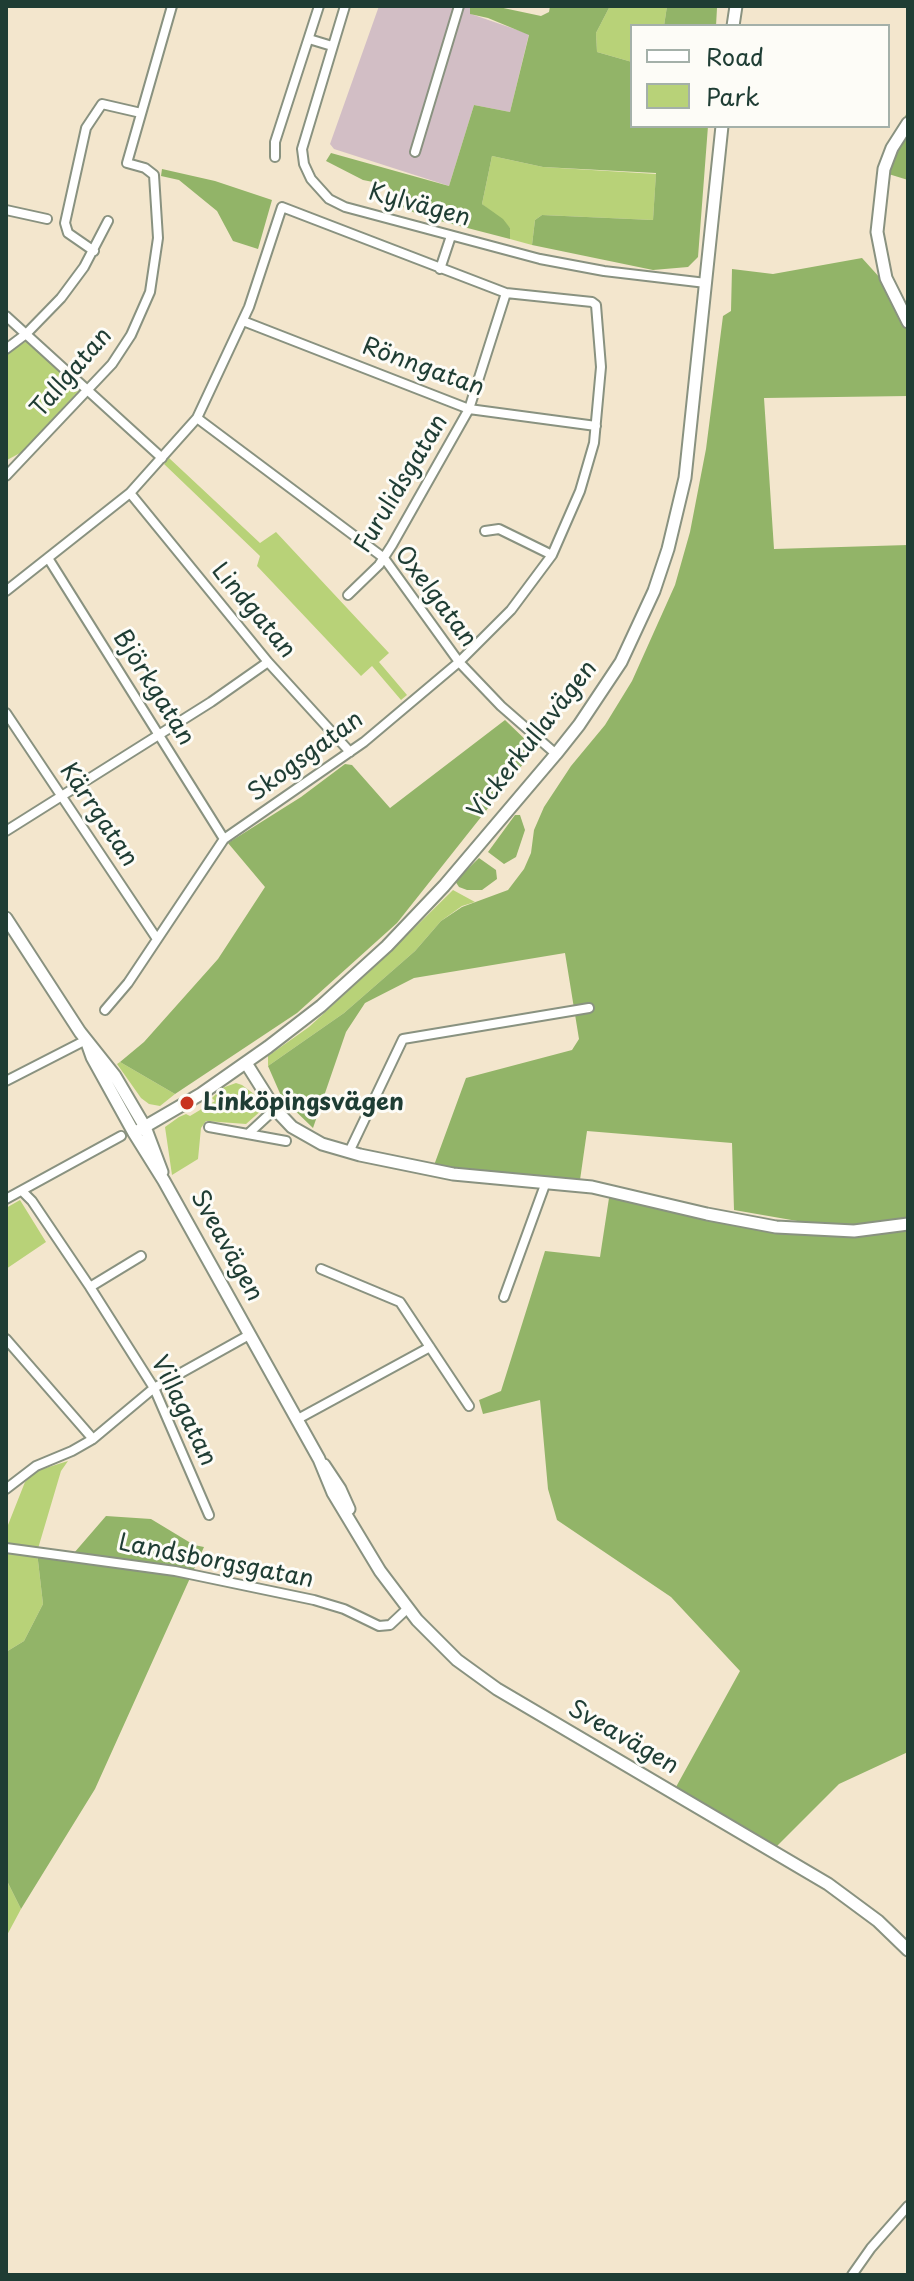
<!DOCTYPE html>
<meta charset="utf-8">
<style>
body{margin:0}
#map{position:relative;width:914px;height:2281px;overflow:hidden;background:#f3e6cd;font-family:"Playpen Sans",sans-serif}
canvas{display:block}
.frame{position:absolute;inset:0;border:8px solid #1f3d34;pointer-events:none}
.legend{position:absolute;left:630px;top:24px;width:260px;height:104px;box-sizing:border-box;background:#fdfcf7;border:2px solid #a4b0a9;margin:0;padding:10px 14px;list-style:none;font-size:24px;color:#1f3d34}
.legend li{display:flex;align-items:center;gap:16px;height:40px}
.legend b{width:40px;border:2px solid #a4b0a9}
</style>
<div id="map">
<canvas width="914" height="2281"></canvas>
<div class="frame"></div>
<ul class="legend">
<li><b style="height:10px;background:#fff"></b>Road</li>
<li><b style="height:22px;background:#b8d278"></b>Park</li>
</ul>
</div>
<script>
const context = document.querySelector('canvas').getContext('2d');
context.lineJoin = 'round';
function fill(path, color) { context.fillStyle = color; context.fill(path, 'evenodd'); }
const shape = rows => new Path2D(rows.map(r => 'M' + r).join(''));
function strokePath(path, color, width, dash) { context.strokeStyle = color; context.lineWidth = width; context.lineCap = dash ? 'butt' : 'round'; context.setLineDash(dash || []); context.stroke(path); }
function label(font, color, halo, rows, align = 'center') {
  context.font = font + ' "Playpen Sans",sans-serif'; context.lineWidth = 6; context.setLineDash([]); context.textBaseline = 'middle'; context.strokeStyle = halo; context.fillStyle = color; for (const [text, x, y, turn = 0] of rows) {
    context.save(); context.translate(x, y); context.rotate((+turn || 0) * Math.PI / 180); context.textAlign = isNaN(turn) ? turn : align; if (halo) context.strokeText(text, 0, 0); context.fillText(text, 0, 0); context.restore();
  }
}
fill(shape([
 [379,6,470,6,471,14,529,34,510,112,474,105,449,186,334,149,330,144]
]), '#d2bec5');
fill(shape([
 [610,6,667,6,664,26,632,26,632,62,597,52,596,33],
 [492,156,543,167,656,174,653,220,542,215,535,220,532,245,510,239,510,228,482,204],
 [27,341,35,344,83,386,22,452,7,460,6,354],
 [169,458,260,543,276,532,389,653,379,662,407,695,401,700,372,666,361,676,257,566,260,556,164,464],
 [453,890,475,902,462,906,441,921,415,951,344,1013,268,1066,268,1056,309,1027,382,960],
 [120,1062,175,1094,160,1106,149,1104,141,1098,117,1064],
 [236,1083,242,1085,254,1094,263,1109,246,1124,206,1121,201,1128,198,1159,172,1175,165,1127,179,1117,186,1114,190,1116,215,1101,212,1098,222,1088],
 [20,1200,46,1242,6,1269,6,1208],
 [68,1461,61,1471,37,1552,43,1604,24,1641,6,1652,6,1530,25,1482,36,1471],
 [6,1879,21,1909,6,1937]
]), '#b8d278');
fill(shape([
 [470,6,494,6,541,16,549,12,550,6,610,6,596,33,597,52,632,62,632,126,708,126,698,257,688,267,653,270,532,245,535,220,542,215,653,220,656,173,543,167,492,156,482,204,503,219,510,228,510,239,421,216,403,207,388,185,363,180,326,161,331,153,449,186,474,105,510,112,529,35,488,18,470,14],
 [667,6,715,6,717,8,716,26,664,26],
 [908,111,908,180,882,172,892,139],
 [162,169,215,181,272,200,258,249,233,241,217,211,179,180,161,176],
 [862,258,891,290,908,323,908,396,764,398,774,549,908,545,908,1752,839,1784,774,1849,676,1787,740,1671,671,1597,557,1520,548,1489,540,1400,483,1414,479,1400,501,1391,545,1251,600,1257,611,1185,730,1225,803,1222,734,1210,732,1143,587,1131,580,1180,433,1168,466,1078,572,1050,579,1039,565,953,414,978,365,1003,346,1032,313,1128,282,1098,268,1066,344,1013,415,951,441,921,462,907,508,890,524,869,531,853,534,830,544,807,571,766,605,725,632,681,675,585,690,532,706,449,723,316,731,311,732,269,773,274],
 [505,720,531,745,531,754,397,923,297,1013,175,1094,120,1062,144,1042,218,959,265,887,228,843,301,797,345,764,352,765,390,808],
 [515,815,520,815,525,830,516,857,504,864,488,852],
 [479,858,496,870,497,879,482,890,467,890,459,887,455,881],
 [106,1516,151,1519,194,1545,204,1547,95,1789,21,1909,6,1879,6,1652,24,1641,43,1604,37,1552,74,1553]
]), '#92b468');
const street = shape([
 [345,6,302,149,304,164,311,179,329,199,345,207,540,259,604,271,706,283],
 [309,39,332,46],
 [415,152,459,6],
 [275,157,275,142,319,6],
 [6,210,47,219],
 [94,251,68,233,65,223,86,128,102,104,141,113],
 [440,269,451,236],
 [6,316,162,458],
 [243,321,469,409,596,426],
 [6,349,26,334,61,298,84,267,108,221],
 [197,418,384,558,459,662,501,706,556,754],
 [6,476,112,364,131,335,150,292,158,238,154,175,145,168,127,163,172,6],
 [130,493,268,662,350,752],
 [485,531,499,529,552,555],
 [48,558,224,839],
 [6,591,130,493,197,418,249,307,282,207,506,293,592,302,596,305,601,367,594,443,580,491,552,555,511,610,459,662,364,742,224,839,128,983,105,1010],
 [348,595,379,565,392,545,469,409,506,293],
 [6,713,157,939],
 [6,831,211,702,268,662],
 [6,1081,86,1040],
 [209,1127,286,1141],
 [248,1134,275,1109],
 [349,1152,403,1039,589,1008],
 [22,1191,32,1201,90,1287,154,1388,209,1515],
 [6,1199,121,1136],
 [321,1269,400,1302,469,1406],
 [90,1287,141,1256],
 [504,1297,546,1182],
 [6,1339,93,1439],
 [296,1420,430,1347],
 [6,1489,36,1466,72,1451,93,1439,154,1388,249,1335],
 [6,1548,175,1571,314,1600,344,1609,379,1626,390,1625,407,1609],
 [852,2275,871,2248,908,2206]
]);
const secondary = shape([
 [733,26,736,6],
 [908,123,892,148,884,169,877,232,886,278,908,322],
 [6,918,80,1032,115,1076,145,1127,162,1172],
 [86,1040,92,1057,134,1133,164,1181,319,1459,333,1493,380,1571,417,1620,457,1660,497,1689,828,1884,878,1921,908,1950],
 [246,1063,275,1109,292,1127,322,1144,360,1155,453,1174,592,1187,707,1214,776,1227,854,1231,908,1224],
 [134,1133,201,1094,268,1047,321,1006,387,946,444,886,556,754,579,725,621,662,654,591,668,549,685,478,722,126],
 [324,1465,340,1489,349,1509]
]);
strokePath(street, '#899280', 12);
strokePath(secondary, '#899280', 15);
strokePath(street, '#fff', 8);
strokePath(secondary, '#fff', 11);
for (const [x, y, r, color] of [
 [187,1103,8,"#c8321e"]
]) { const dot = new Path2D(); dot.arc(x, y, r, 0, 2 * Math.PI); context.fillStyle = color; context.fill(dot); strokePath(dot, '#fdfcf7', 3); }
label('24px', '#1f3d34', '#fdfcf7', [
 ["Kylvägen",419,206,15],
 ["Rönngatan",423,368,20],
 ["Tallgatan",72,373,-49],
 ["Furulidsgatan",402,484,-59],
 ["Oxelgatan",435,597,53],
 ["Lindgatan",253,611,50],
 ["Björkgatan",153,688,58],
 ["Vickerkullavägen",533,740,-52],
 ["Skogsgatan",306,757,-36],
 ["Kärrgatan",98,815,56],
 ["Sveavägen",226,1246,61],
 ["Villagatan",183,1411,64],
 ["Landsborgsgatan",216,1562,11],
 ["Sveavägen",623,1738,30]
]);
label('bold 24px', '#1f3d34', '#fdfcf7', [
 ["Linköpingsvägen",203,1103]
], 'left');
</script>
